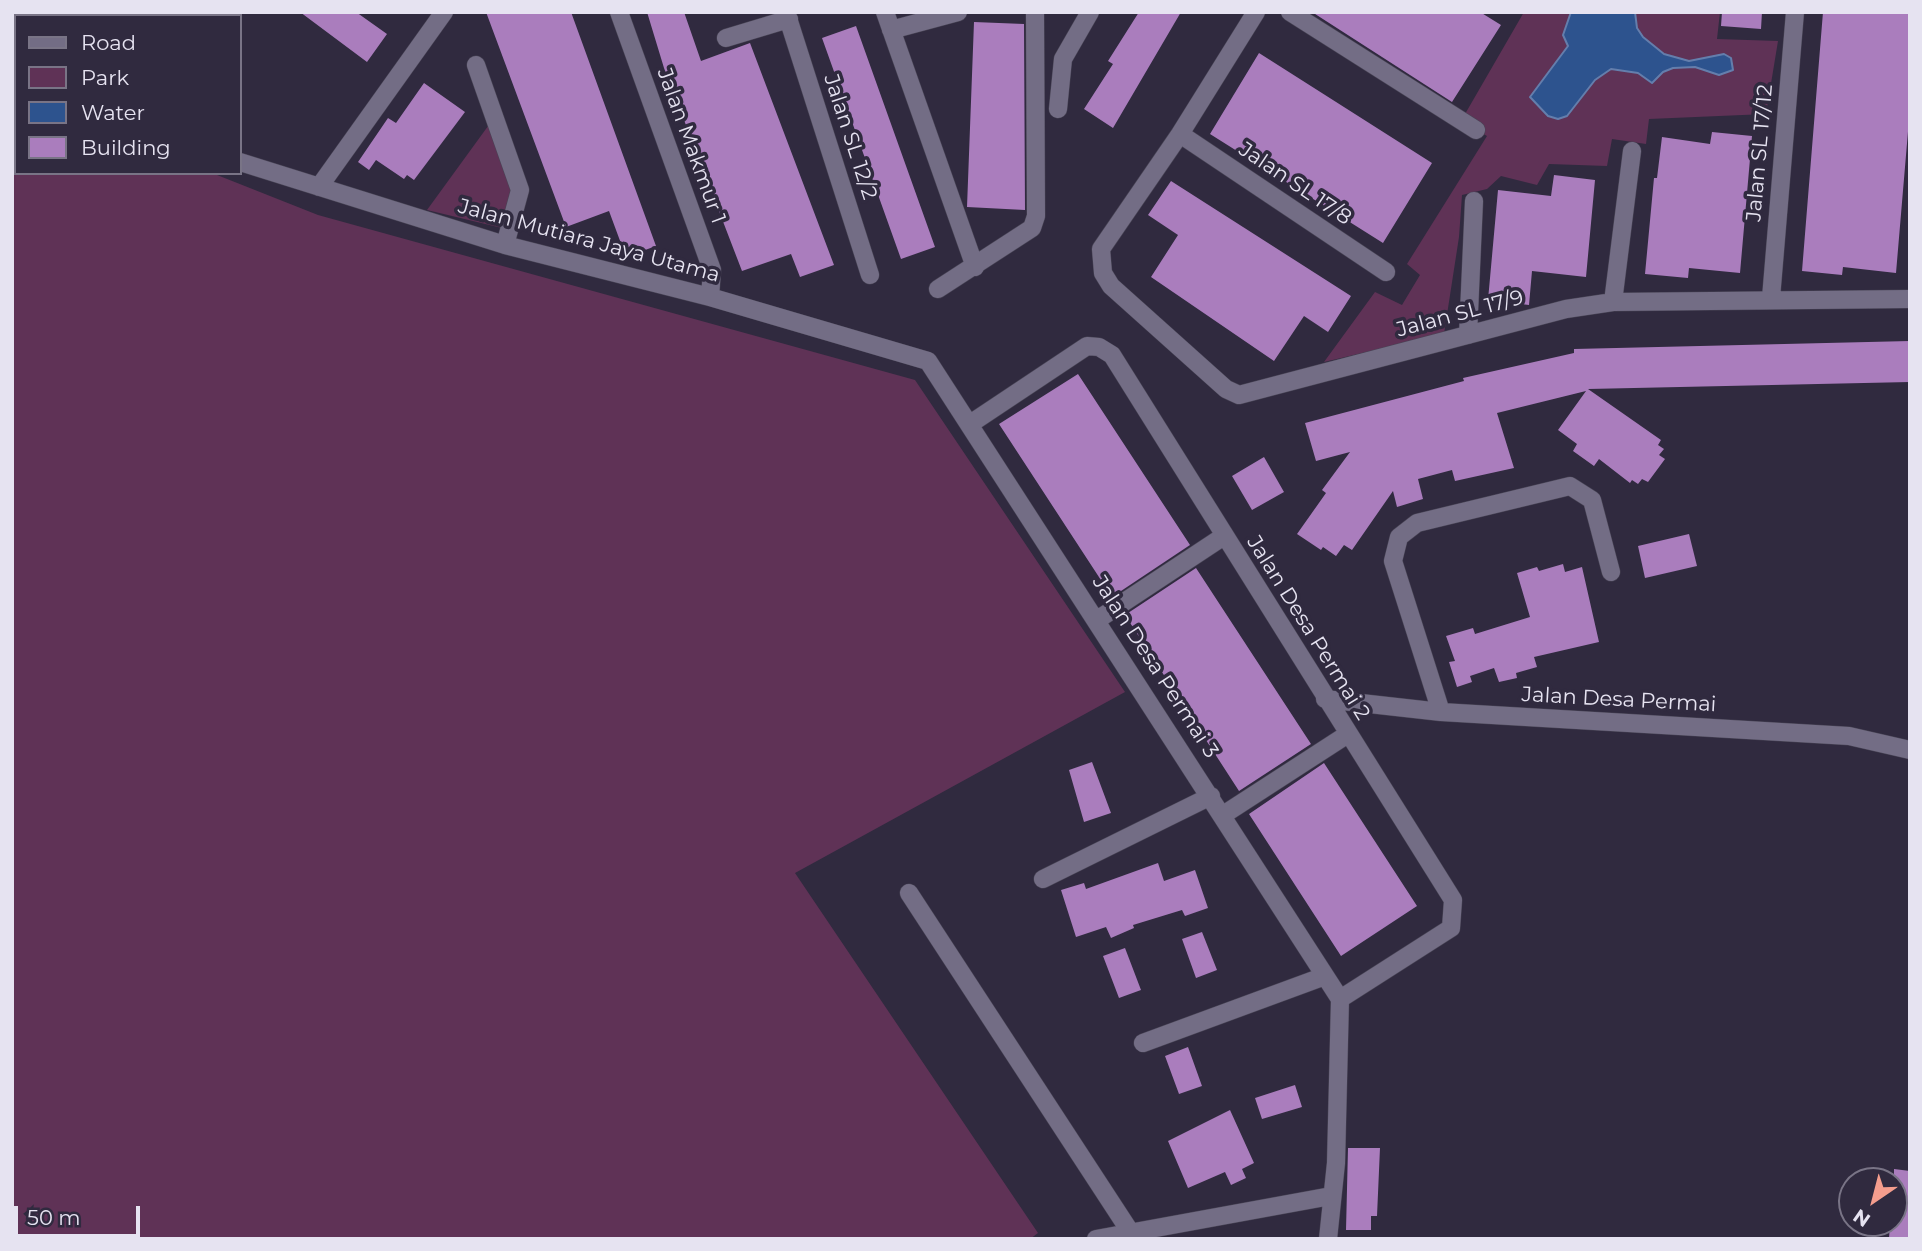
<!DOCTYPE html>
<style>
body{margin:0}
#map{position:relative;width:1922px;height:1251px;overflow:hidden;background:#302a3f;font-family:Montserrat,sans-serif}
canvas{display:block}
.frame{position:absolute;inset:0;border:14px solid #e6e3f1;pointer-events:none}
.legend{position:absolute;left:14px;top:14px;width:228px;height:161px;box-sizing:border-box;background:#302a3f;border:2px solid #797486;margin:0;padding:9px 12px;list-style:none;font-size:21px;color:#e6e3f1}
.legend li{display:flex;align-items:center;gap:14px;height:35px}
.legend b{width:35px;border:2px solid #797486}
.north{position:absolute;left:1838px;top:1167px;width:70px;height:70px;box-sizing:border-box;background:#302a3f;border:2px solid #797486;border-radius:50%;rotate:215deg;font-size:19px;font-weight:700;line-height:28px;text-align:center;color:#e6e3f1}
.north::after{content:'';display:block;margin:auto;width:24px;height:32px;background:#f49d8d;clip-path:polygon(50% 0,100% 100%,50% 72%,0 100%)}
.scale{position:absolute;left:14px;top:1206px;width:126px;height:32px;box-sizing:border-box;border:4px solid #e6e3f1;border-top:0;padding-left:9px;font-size:21px;line-height:24px;white-space:nowrap;color:#e6e3f1;-webkit-text-stroke:5px #302a3f;paint-order:stroke}
</style>
<div id="map">
<canvas width="1922" height="1251"></canvas>
<div class="frame"></div>
<ul class="legend">
<li><b style="height:9px;background:#736d85"></b>Road</li>
<li><b style="height:19px;background:#5f3256"></b>Park</li>
<li><b style="height:19px;background:#2d538e"></b>Water</li>
<li><b style="height:19px;background:#aa7dbd"></b>Building</li>
</ul>
<div class="north">N</div>
<div class="scale">50 m</div>
</div>
<script>
const context = document.querySelector('canvas').getContext('2d');
context.lineJoin = 'round';
function fill(path, color) { context.fillStyle = color; context.fill(path, 'evenodd'); }
const shape = rows => new Path2D(rows.map(r => 'M' + r).join(''));
function strokePath(path, color, width, dash) { context.strokeStyle = color; context.lineWidth = width; context.lineCap = dash ? 'butt' : 'round'; context.setLineDash(dash || []); context.stroke(path); }
function label(font, color, halo, rows, align = 'center') {
  context.font = font + ' Montserrat,sans-serif'; context.lineWidth = 7; context.setLineDash([]); context.textBaseline = 'middle'; context.strokeStyle = halo; context.fillStyle = color; for (const [text, x, y, turn = 0] of rows) {
    context.save(); context.translate(x, y); context.rotate((+turn || 0) * Math.PI / 180); context.textAlign = isNaN(turn) ? turn : align; if (halo) context.strokeText(text, 0, 0); context.fillText(text, 0, 0); context.restore();
  }
}
fill(shape([
 [1524,12,1720,12,1717,39,1778,41,1766,114,1649,119,1646,144,1612,139,1607,166,1549,164,1537,185,1501,176,1487,189,1462,195,1459,237,1444,334,1324,362,1375,292,1402,305,1420,275,1407,264,1487,136,1461,121],
 [12,95,16,97,16,173,212,173,318,215,915,380,1125,692,795,873,1038,1233,1030,1239,12,1239],
 [491,122,514,189,502,228,427,210]
]), '#5f3256');
const water = shape([
 [1571,12,1635,12,1637,28,1643,37,1664,54,1689,61,1724,54,1731,58,1733,70,1719,75,1695,67,1673,68,1663,72,1652,83,1638,73,1611,69,1595,80,1567,116,1558,119,1548,116,1530,97,1568,46,1563,35,1571,12]
]);
fill(water, '#2d538e');
strokePath(water, '#647eac', 2);
fill(shape([
 [300,12,356,12,387,34,367,62],
 [486,12,571,12,656,246,626,257,609,211,566,227],
 [647,12,684,12,701,61,750,43,834,265,800,277,791,254,742,271,664,68],
 [1139,12,1181,12,1113,128,1084,109,1113,64,1108,61],
 [1312,12,1480,12,1501,25,1452,102],
 [1722,12,1762,12,1761,29,1721,26],
 [1823,12,1910,12,1910,108,1896,273,1843,267,1842,275,1802,271],
 [974,22,1024,24,1025,210,967,207],
 [856,26,935,247,901,259,822,38],
 [1259,53,1432,163,1383,243,1210,134],
 [424,83,465,112,414,180,407,175,404,179,376,160,369,170,358,162,388,118,396,123],
 [1712,132,1752,136,1740,273,1689,268,1688,278,1645,274,1654,178,1657,178,1662,137,1710,144],
 [1554,175,1595,180,1586,277,1532,271,1529,305,1488,300,1498,190,1551,196],
 [1171,181,1351,296,1328,332,1304,316,1274,361,1151,277,1178,235,1148,215],
 [1910,341,1910,382,1588,389,1661,440,1658,445,1664,449,1659,455,1665,459,1648,482,1642,479,1638,484,1632,480,1630,483,1599,459,1594,466,1573,451,1577,444,1558,430,1586,391,1497,413,1514,468,1455,481,1452,470,1418,479,1423,499,1397,507,1393,491,1352,550,1344,545,1336,556,1323,547,1321,550,1297,534,1326,493,1322,490,1350,452,1316,461,1305,423,1464,381,1463,378,1574,353,1574,349],
 [1078,374,1190,545,1112,597,999,424],
 [1264,457,1284,492,1252,510,1232,476],
 [1689,534,1697,566,1645,578,1638,546],
 [1563,564,1565,572,1582,567,1599,642,1534,657,1537,667,1516,673,1517,678,1499,682,1494,668,1470,676,1472,682,1457,687,1449,662,1455,661,1446,636,1473,628,1475,634,1530,617,1517,573,1537,567,1539,571],
 [1196,568,1311,744,1239,791,1125,615],
 [1092,762,1111,813,1084,822,1069,770],
 [1324,763,1417,906,1341,956,1249,814],
 [1158,863,1164,881,1195,870,1208,908,1185,916,1182,910,1133,925,1134,928,1111,938,1106,927,1076,937,1061,890,1084,883,1086,889],
 [1202,932,1217,970,1196,978,1182,939],
 [1125,948,1141,990,1119,998,1103,956],
 [1188,1047,1202,1086,1179,1094,1165,1056],
 [1295,1085,1302,1107,1262,1119,1255,1098],
 [1230,1110,1254,1163,1242,1169,1246,1178,1231,1185,1225,1172,1188,1188,1168,1141],
 [1348,1148,1380,1148,1377,1216,1371,1216,1371,1230,1346,1230],
 [1894,1169,1910,1171,1910,1239,1889,1239,1890,1223,1894,1223]
]), '#aa7dbd');
strokePath(shape([
 [63,12,67,16]
]), '#4b465a', 18, [18, 9]);
const minor = shape([
 [619,12,712,270,710,297],
 [786,12,870,275],
 [885,12,975,267],
 [1256,12,1180,134,1101,249,1103,273,1111,286,1226,389,1239,395,1566,309,1613,302,1910,299],
 [1290,12,1476,130],
 [198,16,201,12],
 [891,30,958,12],
 [726,38,789,19],
 [476,65,520,190,505,245],
 [12,76,16,77],
 [1058,109,1063,59,1090,12],
 [1180,134,1386,272],
 [240,162,505,245,710,297,928,361,1340,999],
 [319,187,444,12],
 [938,289,1032,228,1036,216,1035,12],
 [1771,298,1795,12],
 [1613,302,1632,151],
 [1468,335,1474,201],
 [970,424,1087,346,1099,347,1112,355,1453,900,1451,928,1340,999],
 [1097,620,1224,536],
 [1325,699,1441,712,1849,736,1910,750],
 [1441,712,1393,561,1399,537,1417,523,1570,486,1592,500,1611,572],
 [1223,815,1348,734],
 [1043,879,1211,796],
 [909,893,1131,1233],
 [1143,1043,1325,976],
 [1096,1239,1331,1196],
 [1328,1239,1336,1163,1340,999]
]);
strokePath(minor, '#494556', 19);
strokePath(minor, '#736d85', 18);
label('21px', '#e6e3f1', '#302a3f', [
 ["Jalan SL 12/2",850,137,72],
 ["Jalan Makmur 1",691,146,70],
 ["Jalan SL 17/12",1760,153,-85],
 ["Jalan SL 17/8",1295,184,34],
 ["Jalan Mutiara Jaya Utama",589,241,15],
 ["Jalan SL 17/9",1460,314,-15],
 ["Jalan Desa Permai 2",1308,628,58],
 ["Jalan Desa Permai 3",1155,667,57],
 ["Jalan Desa Permai",1619,700,3]
]);
</script>
